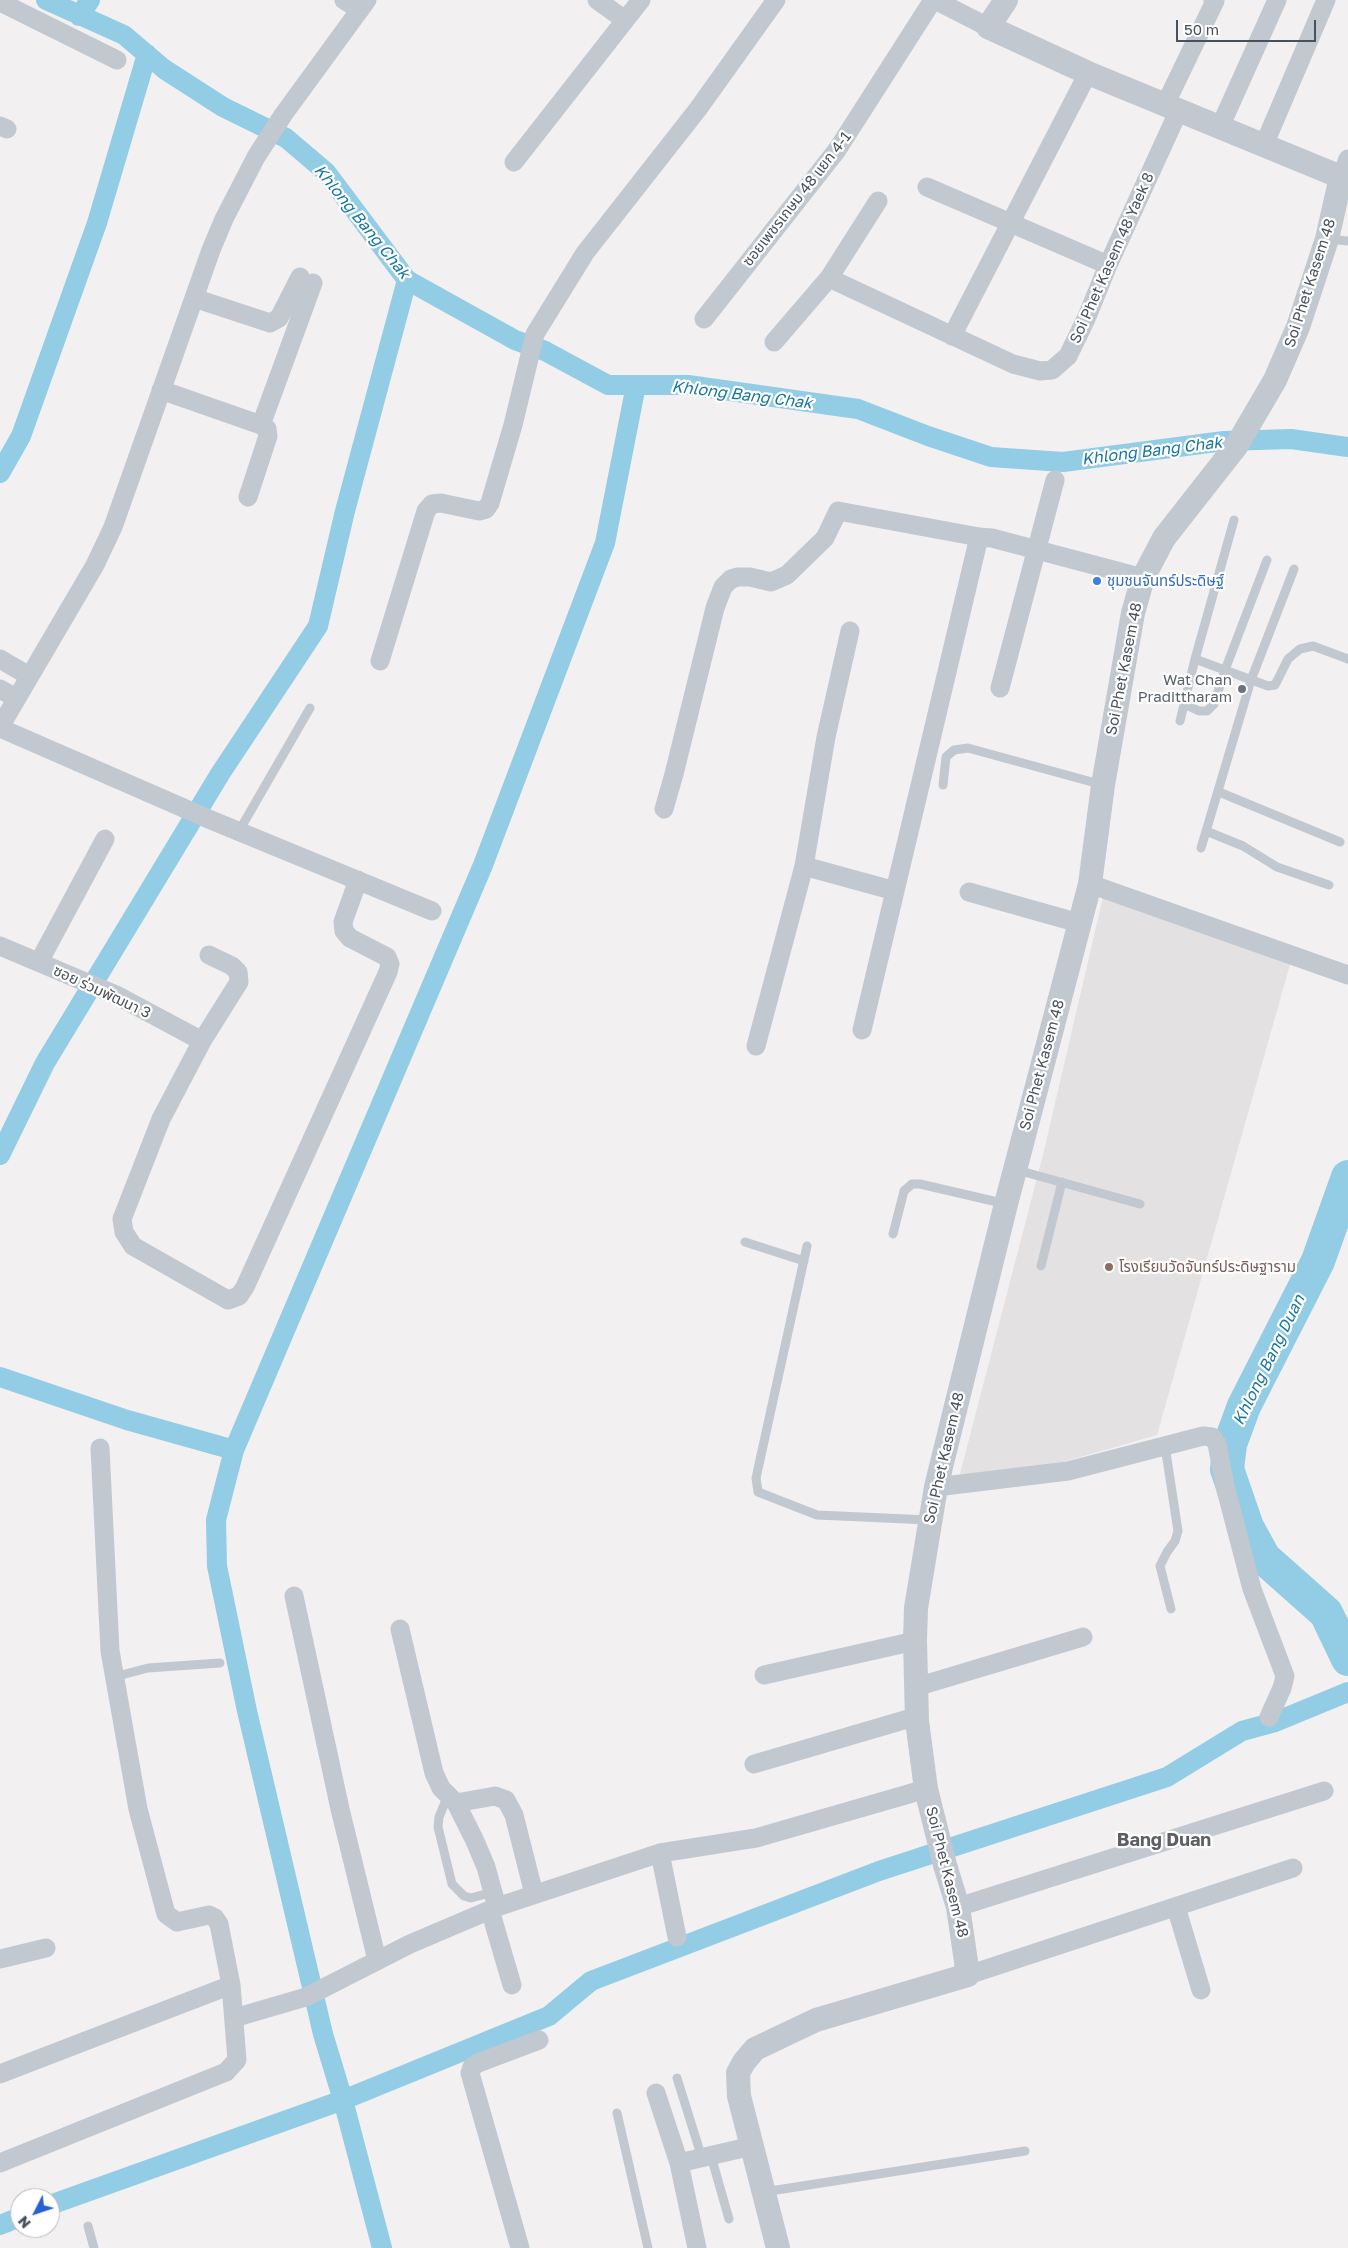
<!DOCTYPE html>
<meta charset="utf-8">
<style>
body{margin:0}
#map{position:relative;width:1348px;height:2248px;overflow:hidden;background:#f2f0f0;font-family:"Golos Text",sans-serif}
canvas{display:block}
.north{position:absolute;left:10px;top:2188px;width:50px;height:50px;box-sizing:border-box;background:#fff;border:1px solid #b6b9be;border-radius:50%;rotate:229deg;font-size:14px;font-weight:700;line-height:20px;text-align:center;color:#49515c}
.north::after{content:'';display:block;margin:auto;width:18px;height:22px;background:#2762d4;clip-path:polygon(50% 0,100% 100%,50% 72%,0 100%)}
.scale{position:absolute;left:1176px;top:20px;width:140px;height:22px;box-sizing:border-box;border:2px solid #49515c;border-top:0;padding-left:6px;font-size:15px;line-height:18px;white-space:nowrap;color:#49515c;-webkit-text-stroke:4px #fff;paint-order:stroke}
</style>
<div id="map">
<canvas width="1348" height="2248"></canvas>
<div class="north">N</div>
<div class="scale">50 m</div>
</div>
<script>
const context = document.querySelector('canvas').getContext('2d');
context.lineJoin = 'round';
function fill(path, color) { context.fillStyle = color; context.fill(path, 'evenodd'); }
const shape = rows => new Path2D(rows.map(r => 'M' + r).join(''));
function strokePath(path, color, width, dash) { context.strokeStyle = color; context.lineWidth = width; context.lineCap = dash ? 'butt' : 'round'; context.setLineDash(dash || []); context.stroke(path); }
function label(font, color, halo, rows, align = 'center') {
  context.font = font + ' "Golos Text","Noto Sans Thai",sans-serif'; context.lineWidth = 4.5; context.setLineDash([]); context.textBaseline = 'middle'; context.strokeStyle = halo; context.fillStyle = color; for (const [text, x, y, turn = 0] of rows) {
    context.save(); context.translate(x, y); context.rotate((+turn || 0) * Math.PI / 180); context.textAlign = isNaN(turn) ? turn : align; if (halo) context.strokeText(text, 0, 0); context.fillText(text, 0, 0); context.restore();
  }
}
fill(shape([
 [1103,897,1291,961,1157,1435,955,1493,1043,1155]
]), '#e3e1e1');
strokePath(shape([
 [46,0,124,35,164,69,223,107,286,138,326,172,407,280,515,340,545,351,608,385,688,385,858,409,928,436,991,457,1063,462,1224,441,1291,439,1348,447],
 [79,16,90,0],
 [0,473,21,436,97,223,147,54],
 [0,1155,45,1063,220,774,318,626,345,511,407,280],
 [0,1377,127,1420,234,1450],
 [50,2205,343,2100,549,2016,591,1981,879,1871,1167,1777,1242,1731,1275,1722,1348,1692],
 [0,2225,20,2217],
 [382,2248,343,2100,323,2034,247,1711,217,1566,216,1520,234,1450,483,865,605,543,636,385]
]), '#92cce5', 20);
strokePath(shape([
 [1348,1177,1318,1261,1244,1406,1230,1444,1227,1469,1247,1527,1264,1558,1326,1613,1348,1659]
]), '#92cce5', 34);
strokePath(shape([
 [1328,239,1348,241],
 [1195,659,1268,686,1275,685,1288,659,1300,649,1313,646,1348,659],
 [1184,704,1199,711,1207,711,1214,704,1225,670,1267,560],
 [1180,721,1195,659,1234,520],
 [943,785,946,757,954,750,968,748,1103,785],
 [1219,792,1340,842],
 [239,831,310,708],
 [1206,831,1243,846,1277,867,1329,885],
 [1201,848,1251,680,1294,569],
 [1017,1170,1140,1204],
 [893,1234,904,1191,912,1184,920,1184,1006,1204],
 [745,1242,804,1261],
 [807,1246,756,1478,758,1492,817,1515,929,1520],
 [1041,1266,1062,1182],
 [1165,1446,1178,1531,1175,1541,1167,1552,1160,1566,1171,1609],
 [114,1677,148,1668,220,1663],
 [448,1795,439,1817,438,1827,452,1884,464,1896,471,1898,493,1892],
 [677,2078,702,2158],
 [617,2113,648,2248],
 [711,2156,729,2219],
 [764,2192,1025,2151],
 [88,2226,94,2248]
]), '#c1c8d0', 9);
strokePath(shape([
 [344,0,360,10],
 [597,0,625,20],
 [935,0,988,27],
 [0,2,117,60],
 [1165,105,1215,1,1213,0],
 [0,126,7,129],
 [1220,127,1277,0],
 [1264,145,1326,0],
 [514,162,641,0],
 [1341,177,1348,159],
 [927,187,1108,265],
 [829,278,1013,364,1040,371,1052,370,1068,356,1086,319,1108,265,1179,110],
 [194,298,270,323,279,318,300,277],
 [704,319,837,150,933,0],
 [952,336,1088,73],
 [774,342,829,278,878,201],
 [161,390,261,425,267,429,268,436,248,497],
 [261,425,313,283],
 [0,659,29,676],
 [380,661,426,511,432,504,441,503,479,511,486,509,490,503,513,425,535,334,585,253,698,109,776,0],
 [1000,688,1055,480],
 [0,689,16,698],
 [0,727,95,565,113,527,211,250,224,219,256,157,283,115,367,0],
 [0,728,211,820,432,911],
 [664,809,674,774,715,608,723,587,731,579,738,577,750,577,771,582,787,575,825,538,838,511,979,537,992,538,1143,578],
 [804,866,895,891],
 [1090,884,1348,975],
 [969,892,1079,923],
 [0,946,116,995,202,1041],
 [209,955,232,966,238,972,239,982,202,1041,161,1119,122,1219,124,1232,133,1246,228,1300,239,1296,245,1287,388,972,390,964,387,957,350,938,344,931,343,922,358,880],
 [39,962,105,839],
 [862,1030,979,537],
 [756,1046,804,866,826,737,850,631],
 [936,1487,1068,1471,1203,1436,1212,1437,1217,1444,1225,1486,1252,1589,1285,1676,1282,1688,1269,1717],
 [294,1596,340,1809,377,1960],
 [400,1629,434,1773,441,1788,456,1803,475,1841,486,1867,497,1907],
 [764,1675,915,1641],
 [916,1687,1083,1637],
 [754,1764,918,1716],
 [456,1803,495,1796,506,1800,514,1815,534,1894],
 [660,1853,677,1937],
 [958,1907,1324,1791],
 [1176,1907,1201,1990],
 [490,1910,512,1985],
 [0,1959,46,1948],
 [968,1975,1293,1868],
 [234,2018,306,1997,410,1944,497,1907,660,1853,756,1838,926,1789],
 [0,2074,231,1985],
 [656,2093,679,2163,697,2248],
 [0,2163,226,2072,237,2060,231,1985,219,1924,215,1918,209,1915,177,1922,166,1914,138,1809,110,1651,100,1448],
 [679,2163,752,2146],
 [520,2248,470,2073,472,2067,478,2063,539,2040]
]), '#c1c8d0', 19);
strokePath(shape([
 [778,2248,739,2096,738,2073,744,2062,755,2049,816,2020,968,1975,958,1907,945,1865,926,1789,917,1721,915,1641,916,1608,936,1487,1006,1204,1090,884,1103,785,1133,613,1143,578,1164,538,1237,445,1275,380,1298,327,1327,239,1341,177,1088,73,988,27,1006,0]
]), '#c1c8d0', 24);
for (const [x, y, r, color] of [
 [1097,581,5,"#3f7fe0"],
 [1242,689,5,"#6b7280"],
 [1109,1267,5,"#8d6e63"]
]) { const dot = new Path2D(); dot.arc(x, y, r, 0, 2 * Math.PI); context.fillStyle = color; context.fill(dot); strokePath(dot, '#fff', 2); }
label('15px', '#49515c', '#fff', [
 ["ซอยเพชรเกษม 48 แยก 4-1",797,199,-52],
 ["Soi Phet Kasem 48 Yaek 8",1112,258,-66],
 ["Soi Phet Kasem 48",1310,283,-72],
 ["Soi Phet Kasem 48",1124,669,-79],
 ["ซอย ร่วมพัฒนา 3",102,992,25],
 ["Soi Phet Kasem 48",1042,1065,-75],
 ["Soi Phet Kasem 48",944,1458,-77],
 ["Soi Phet Kasem 48",947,1872,76]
]);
label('15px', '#366cbe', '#fff', [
 ["ชุมชนจันทร์ประดิษฐ์",1107,581]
], 'left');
label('15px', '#5b616d', '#fff', [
 ["Wat Chan",1232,680],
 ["Pradittharam",1232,697]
], 'right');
label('15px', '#785e54', '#fff', [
 ["โรงเรียนวัดจันทร์ประดิษฐาราม",1119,1267]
], 'left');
label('italic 16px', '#1776a0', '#fff', [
 ["Khlong Bang Chak",362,222,51],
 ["Khlong Bang Chak",742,395,7],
 ["Khlong Bang Chak",1152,451,-7],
 ["Khlong Bang Duan",1269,1360,-64]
]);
label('bold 18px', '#5d5f64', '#fff', [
 ["Bang Duan",1164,1840]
]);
</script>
